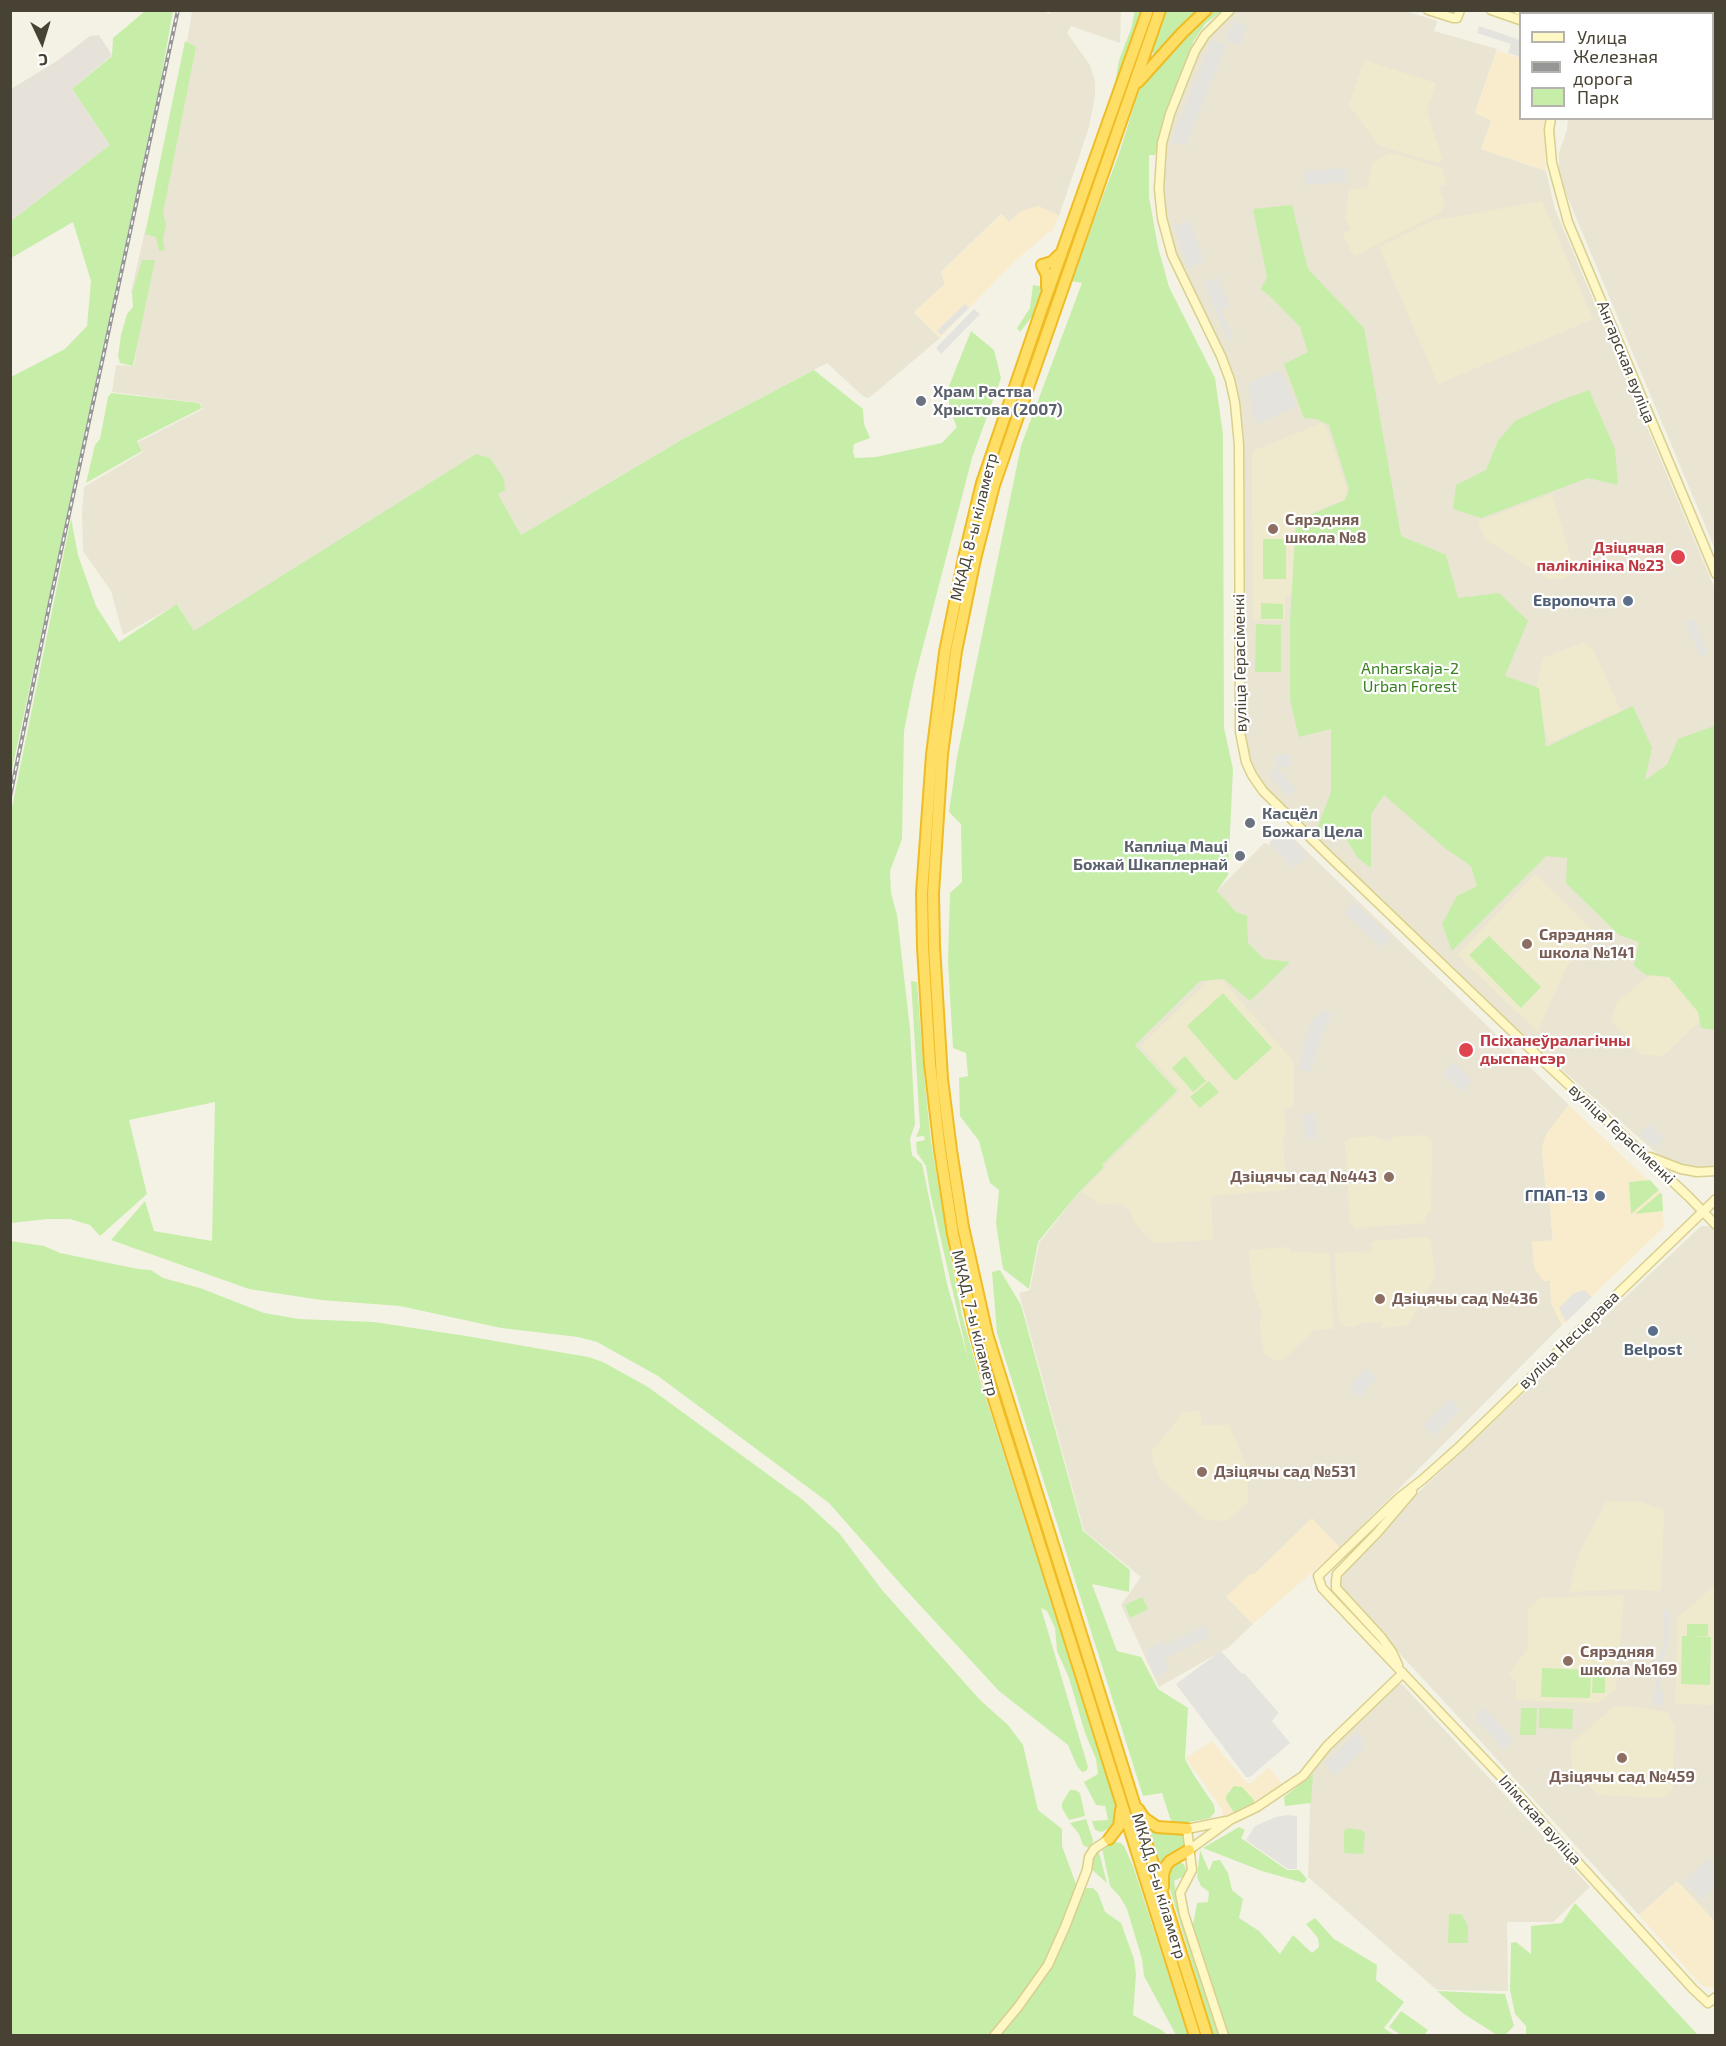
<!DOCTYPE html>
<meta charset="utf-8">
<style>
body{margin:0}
#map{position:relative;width:1726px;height:2046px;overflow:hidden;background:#f4f2e5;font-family:"Exo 2",sans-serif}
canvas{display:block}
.frame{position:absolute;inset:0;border:12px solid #484234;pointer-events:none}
.legend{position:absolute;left:1519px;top:12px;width:195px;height:108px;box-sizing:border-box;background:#fff;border:2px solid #b6b3ae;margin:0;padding:8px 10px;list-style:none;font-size:18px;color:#484234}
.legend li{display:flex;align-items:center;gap:12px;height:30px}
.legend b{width:30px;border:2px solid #b6b3ae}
.north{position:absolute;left:12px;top:12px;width:60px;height:60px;-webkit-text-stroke:4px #fff;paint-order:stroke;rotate:176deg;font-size:16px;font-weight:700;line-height:24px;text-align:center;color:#484234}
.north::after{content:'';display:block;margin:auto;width:21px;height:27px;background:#484234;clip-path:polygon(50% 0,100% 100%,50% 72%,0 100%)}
</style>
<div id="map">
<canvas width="1726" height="2046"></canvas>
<div class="frame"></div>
<ul class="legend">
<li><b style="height:8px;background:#fff8c4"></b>Улица</li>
<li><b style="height:8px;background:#969696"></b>Железная дорога</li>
<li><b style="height:16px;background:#c6eea9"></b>Парк</li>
</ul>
<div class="north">С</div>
</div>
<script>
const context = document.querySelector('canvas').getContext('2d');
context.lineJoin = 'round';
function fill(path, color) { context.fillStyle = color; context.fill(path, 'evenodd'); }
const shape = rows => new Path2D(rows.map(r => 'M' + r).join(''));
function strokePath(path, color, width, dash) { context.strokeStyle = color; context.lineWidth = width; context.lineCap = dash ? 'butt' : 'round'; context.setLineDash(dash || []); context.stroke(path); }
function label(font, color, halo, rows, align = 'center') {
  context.font = font + ' "Exo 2",sans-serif'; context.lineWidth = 4.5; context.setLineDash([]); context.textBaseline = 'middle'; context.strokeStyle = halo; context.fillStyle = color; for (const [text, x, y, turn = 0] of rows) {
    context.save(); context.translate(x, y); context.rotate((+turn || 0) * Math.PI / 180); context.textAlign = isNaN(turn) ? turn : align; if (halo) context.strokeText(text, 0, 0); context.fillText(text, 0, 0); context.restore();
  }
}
fill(shape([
 [1042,10,1049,14,1051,11,1121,11,1120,43,1071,26,1067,33,1090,65,1095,81,1095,96,1089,127,1059,216,1038,206,1009,222,1001,214,941,272,945,284,914,312,940,338,869,398,864,397,827,363,683,439,521,535,498,494,194,632,178,604,123,635,111,591,83,551,82,513,84,487,143,452,138,442,203,409,200,403,112,392,116,365,134,366,145,300,131,292,145,231,157,229,192,11],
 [1605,10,1715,11,1715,549,1564,189,1559,171,1559,153,1567,130,1568,119,1712,118,1712,14,1604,13],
 [1234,11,1406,11,1437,21,1434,31,1497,49,1475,113,1490,120,1491,123,1481,149,1546,171,1555,209,1715,589,1715,1167,1696,1169,1665,1161,1654,1151,1524,1036,1319,842,1270,792,1256,774,1245,753,1242,728,1239,403,1175,256,1161,199,1163,143,1200,46],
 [1286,831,1569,1105,1547,1133,1542,1147,1546,1193,1549,1197,1553,1241,1532,1242,1550,1281,1551,1303,1562,1325,1340,1548,1312,1519,1254,1575,1227,1597,1253,1624,1229,1647,1159,1687,1121,1605,1141,1577,1084,1531,1019,1293,1030,1290,1039,1243,1079,1192,1104,1167,1102,1165,1177,1091,1129,1038,1152,1010,1219,889,1264,843,1270,845],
 [1701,1226,1710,1226,1716,1232,1715,1922,1677,1881,1639,1915,1462,1721,1339,1588,1339,1575,1408,1502],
 [1396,1683,1402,1684,1590,1887,1553,1922,1507,1922,1508,1991,1437,1990,1308,1877,1311,1771,1321,1755]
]), '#e9e5d2');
fill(shape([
 [1497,50,1520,58,1520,118,1548,119,1545,146,1546,171,1481,149,1491,123,1490,120,1475,113],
 [1038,206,1059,216,1051,233,1047,232,1046,235,1014,262,940,338,914,312,945,284,941,272,1002,214,1009,222,1021,211],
 [1569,1105,1661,1193,1664,1227,1562,1325,1551,1303,1550,1281,1543,1281,1534,1268,1532,1242,1553,1240,1549,1197,1546,1193,1542,1147,1547,1133],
 [1312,1518,1340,1548,1253,1624,1226,1597,1250,1574,1254,1574],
 [1212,1741,1247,1783,1251,1783,1269,1767,1284,1786,1238,1814,1224,1820,1221,1808,1186,1758],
 [1677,1881,1715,1922,1715,1987,1709,1988,1701,1985,1639,1915]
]), '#f9eccd');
fill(shape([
 [99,35,112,55,72,89,110,145,11,221,11,89,57,61,90,36]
]), '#e6e2da');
fill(shape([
 [1364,60,1436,83,1427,111,1443,160,1437,163,1378,145,1349,105],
 [1391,153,1442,168,1447,184,1439,186,1445,205,1440,213,1354,256,1342,235,1351,229,1345,218,1349,190,1367,187,1372,163],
 [1542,201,1593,319,1438,384,1379,247,1431,221],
 [1322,423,1326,427,1348,492,1344,500,1296,519,1292,595,1285,596,1285,620,1253,620,1252,454,1255,450],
 [1552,494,1575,570,1570,575,1562,579,1549,579,1485,539,1478,522],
 [1584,642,1594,651,1621,711,1549,743,1534,697,1543,658],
 [1535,874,1596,933,1567,967,1548,1007,1538,1032,1457,955],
 [1694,955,1710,1011,1663,1056,1640,1054,1611,1020,1617,1002,1648,976],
 [1216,973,1294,1062,1294,1105,1293,1107,1285,1108,1284,1111,1286,1131,1283,1139,1286,1190,1211,1196,1213,1238,1211,1240,1154,1243,1137,1226,1132,1219,1130,1210,1125,1208,1124,1203,1100,1204,1081,1192,1106,1167,1105,1165,1180,1091,1140,1046],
 [1427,1135,1432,1141,1431,1211,1427,1214,1425,1219,1426,1223,1355,1228,1350,1222,1345,1142,1350,1138,1373,1136,1386,1141,1390,1141,1393,1137],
 [1426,1237,1431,1240,1435,1278,1408,1325,1382,1328,1381,1322,1362,1323,1354,1327,1343,1326,1338,1319,1335,1253,1372,1251,1371,1243,1374,1241],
 [1290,1247,1291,1252,1329,1253,1334,1329,1315,1330,1285,1358,1278,1361,1264,1355,1260,1325,1262,1313,1251,1283,1249,1250],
 [1200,1411,1202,1425,1229,1425,1247,1466,1248,1502,1227,1521,1205,1520,1161,1479,1153,1464,1152,1450,1168,1432,1182,1412],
 [1638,1501,1664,1510,1661,1591,1622,1589,1569,1592,1579,1553,1606,1502],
 [1715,1585,1715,1705,1675,1704,1678,1617],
 [1624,1595,1616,1689,1599,1703,1516,1700,1516,1682,1509,1674,1528,1648,1528,1609,1541,1598],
 [1628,1706,1667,1712,1675,1727,1672,1791,1664,1798,1599,1795,1572,1771,1571,1744,1613,1707]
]), '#efeacd');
fill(shape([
 [145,11,173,11,160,84,11,774,11,377,65,349,87,326,91,281,73,222,11,258,11,221,110,145,72,89,112,56,113,38],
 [1135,11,1141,11,1114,90,1119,60,1131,29],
 [1166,11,1202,11,1154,55,1152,51],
 [1209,11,1222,11,1206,23,1194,40,1183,67,1170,101,1155,155,1149,155,1149,197,1158,247,1169,287,1215,378,1223,434,1224,728,1233,769,1228,875,1217,891,1236,912,1247,916,1248,943,1264,959,1290,962,1250,1001,1224,979,1200,981,1135,1045,1177,1091,1102,1165,1104,1167,1079,1192,1038,1242,1029,1289,1003,1269,996,1223,999,1190,990,1183,979,1141,960,1116,959,1078,968,1076,966,1053,953,1048,948,961,950,893,962,882,961,824,949,812,957,757,1021,446,1082,283,1071,281,1120,151,1136,99,1143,81],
 [185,41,196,47,163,213,166,224,163,240,165,250,159,251,156,237,145,234],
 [1292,205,1308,269,1364,328,1401,536,1446,555,1458,598,1499,593,1528,621,1505,676,1539,688,1546,747,1633,706,1652,748,1645,780,1667,765,1678,739,1714,726,1715,729,1715,1030,1701,1028,1698,1012,1669,977,1646,975,1634,965,1639,942,1619,935,1566,883,1567,858,1546,856,1452,951,1442,924,1457,896,1477,886,1471,866,1445,848,1384,795,1371,814,1371,868,1358,858,1340,829,1329,835,1318,826,1331,792,1331,729,1299,737,1290,700,1290,621,1296,521,1345,500,1349,489,1329,425,1316,419,1304,418,1284,364,1308,352,1300,327,1272,298,1261,289,1267,277,1253,209],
 [142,260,155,260,133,366,120,363,118,356,121,335,127,314,133,307,132,293],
 [1033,285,1044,287,1034,314,1020,332,1017,328,1030,308],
 [971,331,994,350,1001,378,972,458,914,681,904,731,902,839,890,871,891,893,897,915,910,1029,915,1124,910,1139,912,1155,922,1164,947,1284,968,1358,930,1192,926,1166,917,1153,916,1142,925,1140,924,1136,916,1137,920,1127,911,981,917,982,924,1075,931,1142,949,1248,962,1315,981,1383,1116,1805,1118,1818,1113,1826,1102,1832,1095,1830,1092,1821,1108,1820,1105,1806,1096,1805,1084,1782,1098,1774,1096,1759,1085,1733,1069,1678,1057,1651,1055,1628,1047,1611,1041,1608,1088,1767,1086,1771,1082,1772,1077,1766,1068,1745,999,1691,905,1589,829,1503,658,1376,597,1342,578,1337,501,1328,400,1306,321,1300,249,1289,111,1240,145,1201,154,1231,212,1241,215,1102,129,1120,147,1194,100,1236,90,1225,70,1219,48,1219,11,1223,11,812,71,518,78,555,96,606,119,642,177,604,194,631,476,454,490,458,504,479,505,490,498,494,521,535,683,439,814,370,863,409,864,424,870,438,854,444,853,452,855,458,876,457,942,443,957,427,949,409,949,386],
 [1589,390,1615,449,1618,485,1588,478,1481,518,1453,509,1456,485,1486,470,1498,441,1515,421,1554,403],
 [111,393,199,403,202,408,137,441,142,451,86,483,95,445,100,439,108,397],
 [1263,539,1286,539,1286,579,1263,579],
 [1261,603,1283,604,1283,619,1261,619],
 [1256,624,1281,625,1281,672,1255,672],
 [1489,936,1541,987,1521,1008,1469,955],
 [1223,993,1272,1048,1235,1081,1187,1026],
 [1185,1056,1206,1081,1193,1092,1172,1068],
 [1209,1081,1219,1092,1200,1108,1190,1097],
 [1650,1180,1659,1190,1631,1214,1629,1182],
 [1660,1193,1662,1194,1663,1211,1635,1214],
 [10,1241,44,1246,60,1253,138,1269,151,1270,163,1278,200,1288,264,1313,299,1319,374,1322,466,1336,588,1357,603,1362,648,1387,803,1500,829,1524,839,1533,882,1590,980,1700,1008,1725,1023,1745,1038,1810,1062,1829,1062,1846,1076,1884,1075,1895,1081,1899,1086,1888,1093,1888,1098,1893,1105,1912,1121,1923,1134,1959,1136,1974,1133,2015,1163,2031,1167,2035,11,2035],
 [1000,1270,1021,1305,1083,1531,1130,1570,1129,1592,1092,1584,1117,1651,1141,1657,1158,1689,1188,1708,1185,1759,1195,1777,1214,1805,1215,1812,1210,1818,1184,1823,1172,1824,1162,1793,1143,1796,997,1333,992,1272],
 [1142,1597,1148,1609,1130,1618,1125,1605],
 [1687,1624,1708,1624,1708,1636,1692,1636,1711,1637,1710,1685,1681,1684,1682,1636,1687,1636],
 [1542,1668,1591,1670,1590,1698,1541,1697],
 [1593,1671,1605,1671,1605,1693,1592,1693],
 [1521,1708,1537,1708,1536,1735,1520,1735],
 [1539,1708,1573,1709,1572,1729,1539,1728],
 [1313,1774,1311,1803,1285,1806,1284,1797],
 [1234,1786,1242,1787,1254,1800,1254,1804,1235,1814,1226,1800,1226,1796],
 [1070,1790,1075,1790,1080,1793,1085,1816,1069,1820,1062,1808,1062,1803],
 [1086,1819,1093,1840,1092,1846,1089,1848,1083,1845,1079,1834,1070,1823],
 [1239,1827,1245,1830,1241,1838,1287,1870,1299,1870,1307,1879,1304,1883,1262,1871,1203,1848],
 [1150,1828,1161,1833,1182,1833,1183,1836,1186,1848,1161,1870],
 [1347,1828,1361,1830,1365,1833,1363,1854,1345,1853,1344,1851,1344,1831],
 [1115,1842,1121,1843,1124,1846,1133,1866,1188,2035,1176,2035,1144,1976,1142,1959,1127,1909,1120,1897,1110,1886,1102,1848,1106,1844],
 [1100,1850,1099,1852,1107,1883,1091,1869,1091,1860],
 [1200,1850,1209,1871,1213,1861,1220,1860,1228,1873,1232,1890,1243,1899,1239,1918,1259,1931,1280,1954,1293,1935,1312,1953,1319,1947,1318,1938,1306,1924,1315,1918,1334,1939,1377,1965,1376,1980,1404,2002,1384,2028,1394,2035,1228,2035,1193,1925,1197,1903,1208,1902,1209,1892,1201,1886,1197,1877],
 [1178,1862,1184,1864,1186,1870,1184,1876,1174,1881,1180,1915,1220,2035,1213,2035,1167,1879,1169,1867],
 [1575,1903,1698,2035,1526,2035,1526,2026,1515,2014,1510,1990,1511,1943,1516,1942,1531,1954,1531,1926,1562,1923],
 [1449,1914,1461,1914,1468,1925,1468,1943,1448,1943],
 [1437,1991,1505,1994,1514,2026,1505,2035,1497,2035,1464,2014],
 [1401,2011,1428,2030,1424,2035,1401,2035,1389,2027]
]), '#c6eea9');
fill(shape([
 [1233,21,1247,27,1240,46,1226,40],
 [1479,26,1520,40,1520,57,1508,53,1511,44,1477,33],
 [1212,40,1226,46,1185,146,1171,141],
 [1346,168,1347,182,1305,185,1304,171],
 [1190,220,1204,262,1188,268,1174,226],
 [1218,277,1230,306,1221,310,1234,338,1229,341,1203,283],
 [965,304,969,308,941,335,937,331],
 [974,309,980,314,941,354,936,348],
 [1281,370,1296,407,1257,424,1252,413,1249,382],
 [1693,619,1708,653,1700,656,1685,622],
 [1290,754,1291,766,1276,767,1297,790,1289,797,1268,774,1276,767,1275,755],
 [1286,832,1305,851,1306,857,1293,868,1269,843,1276,836,1279,839],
 [1354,902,1391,938,1381,948,1344,912],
 [1323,1010,1332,1014,1321,1037,1311,1072,1298,1069,1308,1031,1313,1020],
 [1453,1062,1472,1080,1462,1092,1442,1073],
 [1315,1113,1317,1138,1305,1139,1304,1114],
 [1649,1124,1664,1137,1655,1147,1640,1134],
 [1584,1290,1592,1297,1566,1322,1559,1308,1574,1293],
 [1366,1368,1377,1378,1360,1397,1349,1387],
 [1450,1399,1461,1410,1434,1436,1423,1425],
 [1664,1610,1669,1610,1668,1646,1662,1661,1660,1691,1664,1692,1663,1705,1653,1705,1657,1660,1664,1645],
 [1204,1626,1210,1637,1164,1659,1169,1670,1156,1677,1146,1656,1149,1654,1147,1649,1163,1641,1166,1645],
 [1221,1651,1242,1674,1244,1673,1279,1713,1272,1721,1290,1743,1250,1777,1246,1777,1176,1684],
 [1485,1708,1514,1741,1504,1750,1475,1717],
 [1358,1732,1364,1739,1361,1743,1365,1748,1335,1775,1324,1763],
 [1287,1815,1297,1816,1297,1869,1288,1869,1246,1840,1255,1826,1276,1817],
 [1710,1858,1715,1864,1715,1887,1701,1900,1684,1881]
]), '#e5e3de');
const secondary = shape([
 [1230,10,1205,35,1195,51,1183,81,1170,114,1162,143,1159,189,1162,218,1172,255,1221,356,1230,380,1235,403,1239,445,1240,732,1246,762,1252,775,1263,791,1329,856,1540,1058,1688,1196,1716,1225],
 [1428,10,1453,18,1457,18,1460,10],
 [1491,10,1520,20],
 [1518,10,1527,14],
 [1625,10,1634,14],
 [1581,14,1582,10],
 [1589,14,1590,10],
 [1712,40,1716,41],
 [1551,118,1549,130,1552,163,1568,222,1716,574],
 [1650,1157,1681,1169,1697,1172,1716,1171],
 [1716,1199,1459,1447,1422,1480,1400,1497,1318,1576,1322,1588,1524,1801,1563,1846,1693,1989,1708,2003,1716,1997],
 [1398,1665,1392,1652,1381,1637,1336,1588,1336,1581,1337,1574,1377,1533,1412,1492],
 [1189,1850,1230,1820,1257,1807,1303,1776,1327,1746,1403,1673],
 [994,2036,1018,2007,1048,1965,1065,1927,1087,1870,1089,1857,1094,1849,1109,1839],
 [1224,2036,1184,1914,1180,1893,1192,1870,1187,1829,1226,1821]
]);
const highway = shape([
 [1148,10,1042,308,982,483,964,558,945,652,932,755,922,893,923,947,930,1064,940,1150,953,1234,975,1332,993,1396,1195,2036],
 [1160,10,994,485,975,559,956,651,942,754,933,893,934,946,942,1079,951,1150,963,1227,987,1334,1207,2036],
 [1138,82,1182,33,1206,10],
 [1047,287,1047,275,1042,265,1052,262,1059,255],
 [1138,1809,1144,1818,1157,1827,1187,1829],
 [1109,1839,1119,1826,1121,1810],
 [1163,1887,1163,1874,1166,1866,1170,1861,1189,1850]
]);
strokePath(secondary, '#d9cf8f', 11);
strokePath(highway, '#efbc24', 14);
strokePath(secondary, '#fff8c4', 8);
strokePath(highway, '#ffde65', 10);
const rail = shape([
 [10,797,50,602,178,10]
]);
strokePath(rail, '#969696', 4);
strokePath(rail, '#fff', 1.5, [4.5]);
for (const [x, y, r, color] of [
 [921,401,6,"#6b7280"],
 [1273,529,6,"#8d6e63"],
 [1678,557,8,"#e0444e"],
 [1628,601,6,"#5c6f8a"],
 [1250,823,6,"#6b7280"],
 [1240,856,6,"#6b7280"],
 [1527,944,6,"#8d6e63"],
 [1466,1050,8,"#e0444e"],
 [1389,1177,6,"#8d6e63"],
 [1600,1196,6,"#5c6f8a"],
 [1380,1299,6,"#8d6e63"],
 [1653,1331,6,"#5c6f8a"],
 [1202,1472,6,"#8d6e63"],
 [1568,1661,6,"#8d6e63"],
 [1622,1758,6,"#8d6e63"]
]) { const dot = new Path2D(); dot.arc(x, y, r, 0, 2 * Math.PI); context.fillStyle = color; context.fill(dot); strokePath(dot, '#fff', 2); }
label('16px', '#484234', '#fff', [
 ["Ангарская вуліца",1626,362,68],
 ["МКАД, 8-ы кіламетр",974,527,-76],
 ["вуліца Герасіменкі",1240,663,-91],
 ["вуліца Герасіменкі",1622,1134,43],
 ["МКАД, 7-ы кіламетр",975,1323,76],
 ["вуліца Несцерава",1569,1340,-44],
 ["Ілімская вуліца",1540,1820,48],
 ["МКАД, 6-ы кіламетр",1159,1886,73]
]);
label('bold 16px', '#5b616d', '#fff', [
 ["Храм Раства",933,392],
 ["Хрыстова (2007)",933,410],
 ["Касцёл",1262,814],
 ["Божага Цела",1262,832],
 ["Капліца Маці",1228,847,"right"],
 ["Божай Шкаплернай",1228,865,"right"]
], 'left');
label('bold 16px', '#785e54', '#fff', [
 ["Сярэдняя",1285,520],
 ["школа №8",1285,538],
 ["Сярэдняя",1539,935],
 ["школа №141",1539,953],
 ["Дзіцячы сад №443",1377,1177,"right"],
 ["Дзіцячы сад №436",1392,1299],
 ["Дзіцячы сад №531",1214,1472],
 ["Сярэдняя",1580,1652],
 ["школа №169",1580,1670],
 ["Дзіцячы сад №459",1622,1777,"center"]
], 'left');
label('bold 16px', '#be3a42', '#fff', [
 ["Дзіцячая",1664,548],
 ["паліклініка №23",1664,566],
 ["Псіханеўралагічны",1480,1041,"left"],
 ["дыспансэр",1480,1059,"left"]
], 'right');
label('bold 16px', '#4e5e75', '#fff', [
 ["Европочта",1616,601],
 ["ГПАП-13",1588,1196],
 ["Belpost",1653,1350,"center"]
], 'right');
label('16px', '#398020', '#fff', [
 ["Anharskaja-2",1410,669],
 ["Urban Forest",1410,687]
]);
</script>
